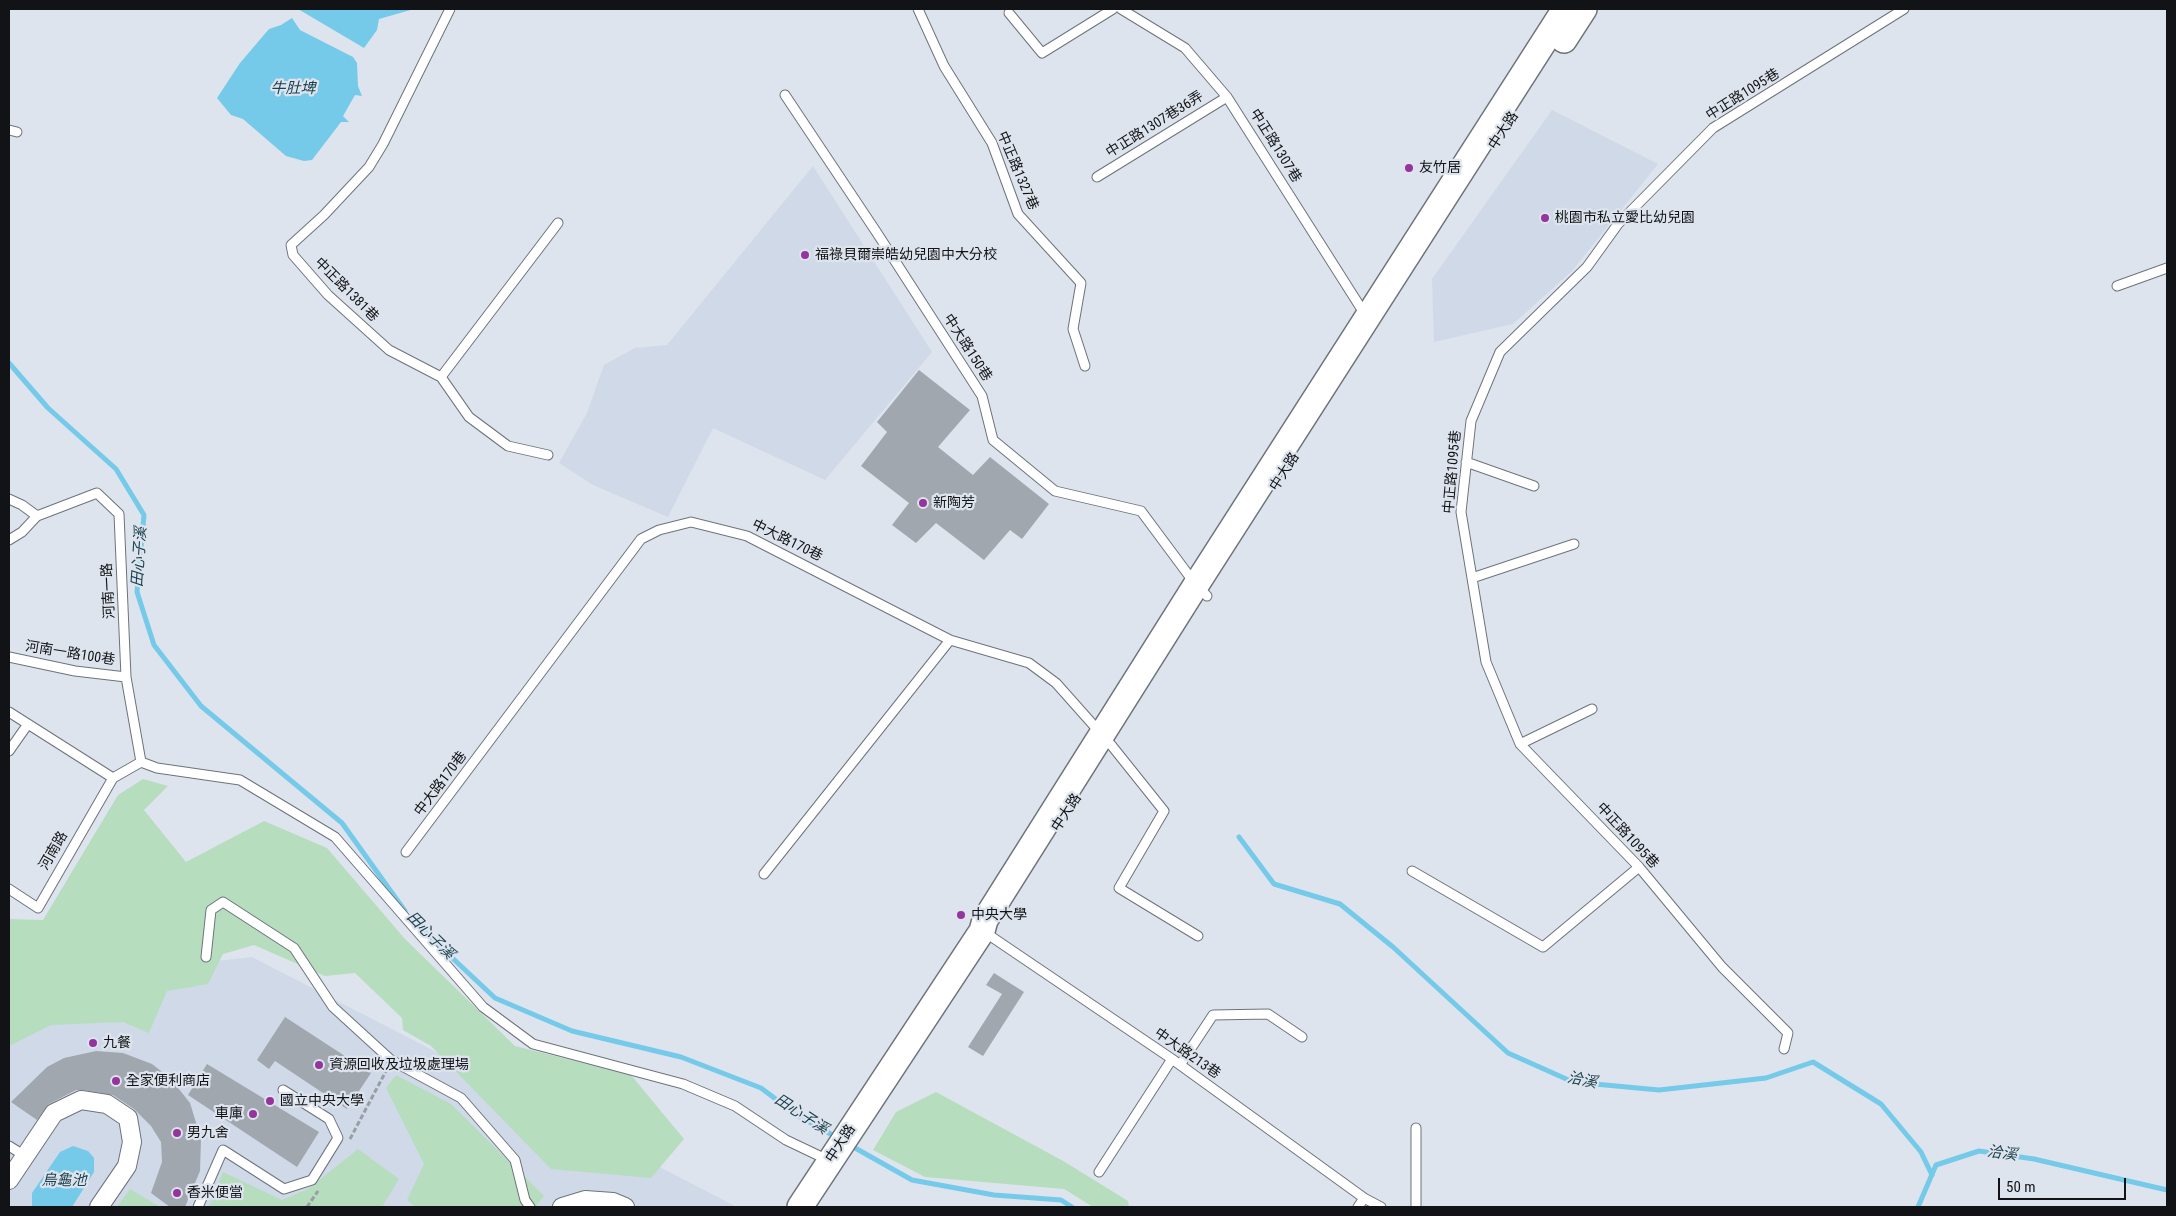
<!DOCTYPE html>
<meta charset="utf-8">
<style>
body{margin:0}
#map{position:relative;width:2176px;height:1216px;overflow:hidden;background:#dee4ed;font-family:"Roboto Condensed",sans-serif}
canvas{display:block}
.frame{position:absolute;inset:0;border:10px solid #111316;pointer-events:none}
.scale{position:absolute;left:1998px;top:1178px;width:128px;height:22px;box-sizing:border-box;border:2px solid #111316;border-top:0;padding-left:6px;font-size:15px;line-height:18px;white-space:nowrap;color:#111316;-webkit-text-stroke:4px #dee4ed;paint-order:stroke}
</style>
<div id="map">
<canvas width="2176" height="1216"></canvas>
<div class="frame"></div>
<div class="scale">50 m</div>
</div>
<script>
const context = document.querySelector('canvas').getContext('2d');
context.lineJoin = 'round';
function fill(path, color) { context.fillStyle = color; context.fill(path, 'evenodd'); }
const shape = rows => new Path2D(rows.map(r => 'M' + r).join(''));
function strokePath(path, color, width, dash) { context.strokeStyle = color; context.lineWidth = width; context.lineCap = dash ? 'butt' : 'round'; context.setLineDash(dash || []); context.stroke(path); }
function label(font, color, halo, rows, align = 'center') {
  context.font = font + ' "Roboto Condensed","Noto Sans TC",sans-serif'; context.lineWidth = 4.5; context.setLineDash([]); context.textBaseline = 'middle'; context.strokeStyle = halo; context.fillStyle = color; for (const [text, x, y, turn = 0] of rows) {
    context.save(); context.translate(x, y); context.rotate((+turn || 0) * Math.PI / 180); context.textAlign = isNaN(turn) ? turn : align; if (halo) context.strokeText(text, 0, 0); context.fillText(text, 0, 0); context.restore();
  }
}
fill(shape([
 [1552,110,1658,164,1572,271,1513,324,1434,342,1432,279],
 [813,166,932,352,825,480,713,428,668,517,593,485,559,463,587,413,604,365,635,348,667,345],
 [252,957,737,1207,9,1207,9,995,100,974]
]), '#cfd9e8');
fill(shape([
 [143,779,168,786,144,810,186,862,264,821,327,848,405,939,515,1046,631,1075,684,1139,651,1178,551,1169,431,1046,403,1030,402,1018,355,973,325,976,254,945,223,954,208,984,167,991,149,1033,123,1022,51,1025,9,1046,9,919,43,920,118,795],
 [396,1075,451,1104,544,1196,535,1207,415,1207,407,1200,424,1164,386,1088],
 [936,1092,1065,1162,1128,1201,1129,1207,1093,1207,1064,1189,925,1177,873,1150,896,1112],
 [358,1149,399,1179,382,1207,209,1206,223,1172,282,1200,308,1189],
 [130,1189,160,1207,117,1207]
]), '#b7ddbf');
fill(shape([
 [298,9,414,9,379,19,377,30,364,48],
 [292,18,300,30,353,57,357,63,358,86,362,96,355,95,343,116,349,122,341,122,312,160,304,161,286,156,243,119,231,115,217,98,240,63,269,29,281,25],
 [73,1146,88,1151,94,1158,94,1172,72,1207,32,1207,32,1193,60,1152]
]), '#74cae8');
strokePath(shape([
 [9,363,48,408,116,469,144,515,137,592,154,645,201,706,342,823,405,911],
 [1239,837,1274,884,1340,904,1393,947,1508,1053,1573,1082,1659,1090,1766,1078,1813,1062,1881,1104,1921,1152,1932,1175],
 [415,923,495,998,572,1031,681,1057,761,1088,797,1115,836,1137],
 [848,1144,912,1180,994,1195,1061,1200,1072,1207],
 [1918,1207,1936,1165,1979,1151,2034,1159,2167,1190]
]), '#74cae8', 5);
fill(shape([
 [919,370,970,410,938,447,973,475,990,457,1049,504,1022,539,1010,530,984,560,936,523,916,543,892,525,909,503,861,466,887,432,877,422],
 [994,973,1024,992,983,1056,968,1047,1002,994,986,985],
 [285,1017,371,1073,347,1109,275,1061,269,1069,257,1060],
 [96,1051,123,1053,152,1064,171,1079,190,1103,201,1139,200,1171,185,1207,170,1207,151,1193,162,1162,161,1142,151,1126,134,1109,113,1095,83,1090,76,1090,49,1104,37,1120,11,1102,47,1067,64,1058],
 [207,1064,319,1132,297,1167,188,1095]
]), '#a1a7af');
const lane = shape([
 [450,9,383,144,369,167,324,215,291,245,293,255,328,295,389,350,441,377,469,417,508,446,548,455],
 [918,9,944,66,992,143,1018,214,1081,283,1073,329,1085,366],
 [1121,9,1185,48,1227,97,1366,316],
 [1009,13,1042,53,1113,9],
 [785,95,877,233,982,396,993,440,1055,491,1141,511,1196,585,1207,596],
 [9,130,17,132],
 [1097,177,1227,97],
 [2117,286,2167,268],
 [441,377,558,223],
 [1466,462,1534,486],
 [9,499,22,505,37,516,97,493,119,514,126,677,141,762,113,778],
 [9,540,22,532,37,516],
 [1472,578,1574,544],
 [9,657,75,671,126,677],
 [9,712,113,778],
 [1520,744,1592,709],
 [9,751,28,724],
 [141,762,157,768,240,780,335,837,483,1007,533,1044,683,1084,735,1106,786,1140,830,1161],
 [406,852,641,539,659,530,691,522,747,536,950,640,1029,663,1056,683,1112,746,1164,811,1119,888,1198,936],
 [1412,871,1543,947,1639,867],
 [764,874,950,640],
 [9,889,38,908,113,778],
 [983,931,1172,1059,1364,1198,1358,1207],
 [206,957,211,910,223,902,294,948,333,1007,391,1060,461,1098,515,1160,525,1200,530,1207],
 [1784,1049,1788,1033,1722,967,1639,867,1520,744,1486,662,1461,512,1471,421,1500,352,1587,267,1618,224,1713,128,1904,9],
 [1180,1065,1213,1015,1268,1014,1302,1037],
 [9,1146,25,1156],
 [1099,1172,1172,1059],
 [1364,1198,1381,1207],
 [198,1207,223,1150,284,1189,312,1180,338,1138,329,1119,283,1090],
 [1416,1207,1416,1128]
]);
const street = shape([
 [9,1180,54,1113,81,1100,107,1104,128,1118,132,1142,127,1166,99,1207],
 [562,1207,585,1200,613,1202,625,1207]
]);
const secondary = shape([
 [1564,40,1584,9],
 [800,1207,982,931,985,920,1196,585,1565,9]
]);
strokePath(lane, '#6e737b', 11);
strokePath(street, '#6e737b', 20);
strokePath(secondary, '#6e737b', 28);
strokePath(shape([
 [350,1139,386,1071],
 [307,1207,318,1191]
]), '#999ea5', 3, [5, 2.5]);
strokePath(lane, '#fff', 9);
strokePath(street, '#fff', 18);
strokePath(secondary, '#fff', 25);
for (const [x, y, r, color] of [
 [1409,168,5,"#95349c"],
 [1545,218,5,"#95349c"],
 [805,255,5,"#95349c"],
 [923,503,5,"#95349c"],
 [961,915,5,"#95349c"],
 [93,1043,5,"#95349c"],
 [319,1065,5,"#95349c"],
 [116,1081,5,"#95349c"],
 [270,1101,5,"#95349c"],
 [253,1114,5,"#95349c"],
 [177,1133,5,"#95349c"],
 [177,1193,5,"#95349c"]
]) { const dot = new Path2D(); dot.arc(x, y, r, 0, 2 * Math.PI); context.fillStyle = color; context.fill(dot); strokePath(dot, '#dee4ed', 2); }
label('14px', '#111316', '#dee4ed', [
 ["中正路1095巷",1743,95,-32],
 ["中正路1307巷36弄",1155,125,-32],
 ["中大路",1504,131,-57],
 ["中正路1307巷",1275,146,58],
 ["中正路1327巷",1017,171,67],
 ["中正路1381巷",346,290,45],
 ["中大路150巷",967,348,57],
 ["中大路",1285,472,-58],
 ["中正路1095巷",1453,472,-85],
 ["中大路170巷",787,541,26],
 ["河南一路",109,591,-93],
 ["河南一路100巷",70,654,9],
 ["中大路170巷",441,784,-53],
 ["中大路",1067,813,-57],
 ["中正路1095巷",1627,836,47],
 ["河南路",54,851,-60],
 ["中大路213巷",1187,1054,35],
 ["中大路",841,1144,-57]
]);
label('14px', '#111316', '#dee4ed', [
 ["友竹居",1419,168],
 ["桃園市私立愛比幼兒園",1555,218],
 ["福祿貝爾崇皓幼兒園中大分校",815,255],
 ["新陶芳",933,503],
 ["中央大學",971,915],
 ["九餐",103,1043],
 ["資源回收及垃圾處理場",329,1065],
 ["全家便利商店",126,1081],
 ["國立中央大學",280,1101],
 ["車庫",243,1114,"right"],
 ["男九舍",187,1133],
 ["香米便當",187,1193]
], 'left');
label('italic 15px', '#1b424f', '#dee4ed', [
 ["牛肚埤",293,89],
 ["田心子溪",140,557,-86],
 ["田心子溪",430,936,45],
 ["洽溪",1582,1081,11],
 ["田心子溪",801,1115,33],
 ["洽溪",2002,1154,8],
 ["烏龜池",64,1181]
]);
</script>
